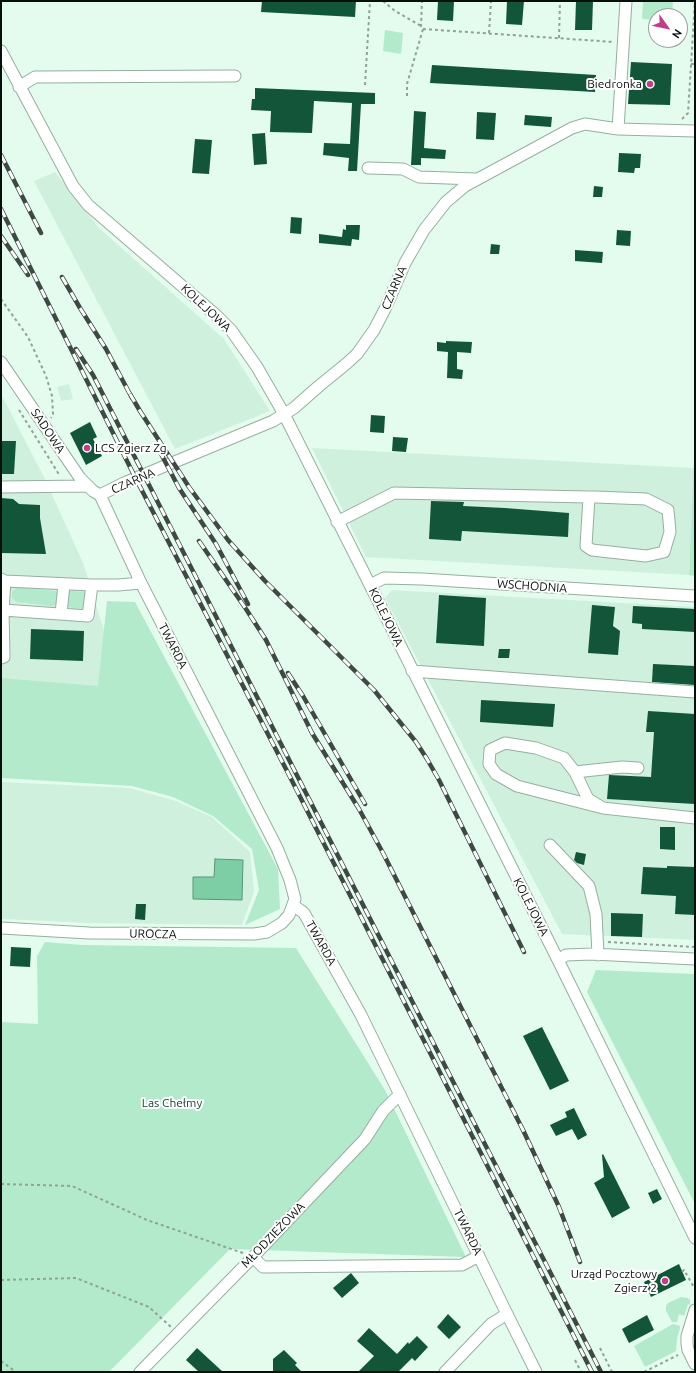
<!DOCTYPE html>
<meta charset="utf-8">
<style>
body{margin:0}
#map{position:relative;width:696px;height:1373px;overflow:hidden;background:#e3fcee;font-family:Ubuntu,sans-serif}
canvas{display:block}
.frame{position:absolute;inset:0;border:2px solid #070f0b;pointer-events:none}
.north{position:absolute;left:648px;top:8px;width:40px;height:40px;box-sizing:border-box;background:#fff;border:1px solid #9c9f9d;border-radius:50%;rotate:123deg;font-size:11px;font-weight:700;line-height:16px;text-align:center;color:#070f0b}
.north::after{content:'';display:block;margin:auto;width:14px;height:18px;background:#c03f88;clip-path:polygon(50% 0,100% 100%,50% 72%,0 100%)}
</style>
<div id="map">
<canvas width="696" height="1373"></canvas>
<div class="frame"></div>
<div class="north">N</div>
</div>
<script>
const context = document.querySelector('canvas').getContext('2d');
context.lineJoin = 'round';
function fill(path, color) { context.fillStyle = color; context.fill(path, 'evenodd'); }
const shape = rows => new Path2D(rows.map(r => 'M' + r).join(''));
function strokePath(path, color, width, dash) { context.strokeStyle = color; context.lineWidth = width; context.lineCap = dash ? 'butt' : 'round'; context.setLineDash(dash || []); context.stroke(path); }
function label(font, color, halo, rows, align = 'center') {
  context.font = font + ' Ubuntu,sans-serif'; context.lineWidth = 4; context.setLineDash([]); context.textBaseline = 'middle'; context.strokeStyle = halo; context.fillStyle = color; for (const [text, x, y, turn = 0] of rows) {
    context.save(); context.translate(x, y); context.rotate((+turn || 0) * Math.PI / 180); context.textAlign = isNaN(turn) ? turn : align; if (halo) context.strokeText(text, 0, 0); context.fillText(text, 0, 0); context.restore();
  }
}
fill(shape([
 [55,172,99,228,224,339,270,411,175,449,34,181],
 [69,384,73,399,61,401,57,387],
 [1,394,45,479,84,565,122,690,1,685],
 [312,448,694,468,689,575,366,557],
 [392,590,695,607,695,940,562,934,385,598],
 [1,782,130,788,176,801,212,817,250,852,254,892,242,925,89,923,1,919]
]), '#d0f0de');
fill(shape([
 [643,1,673,1,672,16,656,16,656,20,642,19],
 [385,30,403,33,401,54,383,51],
 [695,437,695,576,689,575],
 [17,587,56,591,60,595,59,602,53,606,17,602,12,598,12,592],
 [69,591,86,592,84,609,67,607],
 [107,601,135,602,278,869,280,909,245,925,259,890,252,849,213,816,173,797,132,786,1,778,1,678,98,686],
 [45,942,82,945,296,948,385,1090,466,1257,230,1249,109,1372,1,1372,1,1022,38,1024,37,956],
 [596,970,695,974,695,1204,587,992],
 [681,1297,688,1298,690,1300,690,1305,688,1304,684,1316,679,1314,677,1322,672,1322,666,1311,666,1306,668,1303],
 [673,1324,680,1326,680,1328,677,1339,676,1351,645,1367,634,1346]
]), '#b2eacb');
const water = shape([
 [215,859,243,860,242,900,193,899,193,877,214,877,215,859]
]);
fill(water, '#7dcea4');
strokePath(water, '#5a9576', 1);
fill(shape([
 [262,1,356,1,355,17,261,12],
 [438,1,454,1,453,21,437,20],
 [507,1,524,1,522,25,506,24],
 [576,1,593,1,592,30,575,30],
 [631,62,672,64,670,105,628,104],
 [432,65,596,75,595,92,430,83],
 [255,88,375,93,375,104,361,104,357,171,348,171,349,158,323,155,324,143,350,144,352,103,314,101,312,133,270,132,271,111,251,110,252,99,255,99],
 [414,111,426,112,424,148,446,150,445,159,421,158,421,165,411,165],
 [477,112,496,113,494,140,476,139],
 [525,115,552,117,551,127,524,125],
 [265,133,267,164,254,165,252,134],
 [195,139,212,140,209,174,192,173],
 [619,153,641,154,640,168,635,168,634,173,618,172],
 [594,186,603,187,602,197,593,197],
 [291,217,302,218,301,234,290,233],
 [346,225,360,225,359,240,352,239,351,246,319,243,319,234,342,237,343,229,346,230],
 [617,230,631,231,630,246,616,245],
 [491,244,500,245,499,254,490,254],
 [575,250,603,252,602,263,575,261],
 [446,341,472,342,471,353,457,352,457,369,463,370,462,379,447,378,448,352,437,351,437,342,446,343],
 [371,415,385,416,384,433,370,432],
 [90,422,97,437,93,439,102,456,86,465,70,433],
 [393,437,408,438,406,452,392,451],
 [1,441,16,441,14,474,1,474],
 [1,498,13,499,19,504,40,505,40,518,46,554,1,553],
 [431,501,464,502,463,506,505,508,569,513,568,537,462,531,461,541,429,539],
 [439,595,486,598,484,646,436,643],
 [592,605,615,607,613,626,620,631,618,655,588,653],
 [633,606,695,609,695,632,642,629,642,624,632,623],
 [31,629,84,631,83,661,30,659],
 [499,649,510,649,509,658,498,658],
 [653,664,695,666,695,685,652,682],
 [481,700,555,704,553,727,480,722],
 [648,711,695,714,695,804,607,799,609,775,651,777,654,732,646,732],
 [660,827,675,827,675,850,660,849],
 [576,852,586,854,584,865,577,863,574,860],
 [667,866,695,867,695,915,675,914,676,896,641,894,643,867,667,868],
 [136,904,146,904,145,920,135,919],
 [611,913,643,914,642,937,611,936],
 [11,947,31,948,30,967,10,966],
 [542,1027,569,1081,550,1090,523,1036],
 [574,1108,587,1135,578,1140,572,1129,556,1136,550,1125,567,1117,565,1112],
 [603,1154,630,1208,612,1218,594,1183,604,1177,602,1155],
 [657,1189,662,1199,653,1204,648,1193],
 [679,1264,686,1280,651,1297,644,1282],
 [351,1273,359,1283,342,1298,333,1288],
 [448,1314,461,1327,449,1339,437,1327],
 [647,1315,654,1330,629,1343,622,1329],
 [369,1328,397,1354,408,1342,409,1344,417,1336,428,1347,415,1361,412,1358,398,1372,358,1372,374,1356,357,1341],
 [197,1348,223,1372,199,1372,186,1360],
 [284,1350,297,1363,295,1365,302,1372,273,1372,273,1359]
]), '#125539');
const minor = shape([
 [1,51,73,186,88,205,217,316,231,330,257,367,284,414,370,585,558,960,695,1238],
 [19,87,35,77,235,76],
 [618,129,626,1],
 [368,168,403,169,419,177,476,179],
 [1,362,80,478,93,491,100,495],
 [1,487,87,486],
 [100,495,124,483,273,421,294,408,319,386,346,364,357,354,374,330,385,309,405,263,424,230,446,202,465,186,572,128,585,124,618,129,695,131],
 [337,522,394,493,589,497,596,497,646,499,668,510,670,532,664,552,646,556,592,550,586,546,589,497],
 [1,579,5,581,92,585,118,585,141,583],
 [5,581,3,610,88,616,92,585],
 [370,585,384,578,422,579,695,596],
 [61,614,64,584],
 [1,658,4,657,3,610],
 [412,671,695,692],
 [575,772,622,767,638,768],
 [603,808,588,799,575,772,564,758,536,748,505,743,490,750,489,764,496,774,517,786,603,808,695,818],
 [550,845,589,886,596,914,598,955],
 [293,905,304,913,361,1015,507,1314,536,1372],
 [1,928,89,933,254,934,267,932,282,923,289,915,295,899,290,880,277,848,141,583,100,495],
 [558,960,566,955,592,954,695,959],
 [253,1257,263,1267,462,1265,479,1256],
 [695,1310,687,1336,687,1343,688,1350,695,1364],
 [140,1372,253,1257,365,1139,383,1111,400,1094],
 [445,1372,491,1324,507,1314]
]);
strokePath(minor, '#97aea1', 13);
strokePath(shape([
 [383,1,395,11,421,26],
 [423,29,614,42],
 [489,33,491,1],
 [559,38,560,1],
 [691,64,695,64],
 [365,85,370,1],
 [407,96,407,84,423,29,421,26,422,1],
 [682,119,688,113,695,1],
 [1,299,28,337,46,376,52,396,53,414,51,418],
 [19,410,60,476],
 [608,942,695,947],
 [1,1184,72,1186,147,1220,243,1253],
 [682,1272,684,1270,695,1289],
 [1,1280,76,1278,149,1307,171,1327],
 [600,1348,612,1372],
 [575,1360,581,1372],
 [1,1361,16,1372],
 [644,1372,678,1355]
]), '#90a298', 2, [3, 3]);
strokePath(minor, '#fff', 11);
const rail = shape([
 [1,155,41,233],
 [1,209,136,479,287,771,592,1372],
 [1,236,28,275],
 [62,277,80,308,106,349,132,398],
 [76,349,93,375,601,1372],
 [130,394,140,411,189,487,228,540,265,581,374,690,416,742,427,759,439,780,524,952],
 [159,450,179,488,216,544,248,604],
 [199,541,246,609,266,640,312,733,359,809,383,853,524,1132,559,1207,580,1262],
 [288,673,303,696,365,804]
]);
strokePath(rail, '#3d4942', 4.5);
strokePath(rail, '#fff', 3, [9]);
for (const [x, y, r, color] of [
 [650,84,4,"#c03f88"],
 [87,448,4,"#c03f88"],
 [665,1281,4,"#c03f88"]
]) { const dot = new Path2D(); dot.arc(x, y, r, 0, 2 * Math.PI); context.fillStyle = color; context.fill(dot); strokePath(dot, '#fff', 1.5); }
label('12px', '#070f0b', '#fff', [
 ["Biedronka",642,84],
 ["LCS Zgierz Zg",95,448,"left"],
 ["Urząd Pocztowy",657,1274],
 ["Zgierz 2",657,1288]
], 'right');
label('12px', '#070f0b', '#fff', [
 ["CZARNA",394,288,-67],
 ["KOLEJOWA",206,308,43],
 ["SADOWA",48,431,56],
 ["CZARNA",133,481,-24],
 ["WSCHODNIA",532,586,4],
 ["KOLEJOWA",386,617,64],
 ["TWARDA",173,646,63],
 ["KOLEJOWA",531,907,63],
 ["UROCZA",153,934,1],
 ["TWARDA",321,943,61],
 ["TWARDA",468,1232,64],
 ["MŁODZIEŻOWA",273,1235,-46]
]);
label('12px', '#1d412f', '#fff', [
 ["Las Chełmy",172,1103]
]);
</script>
